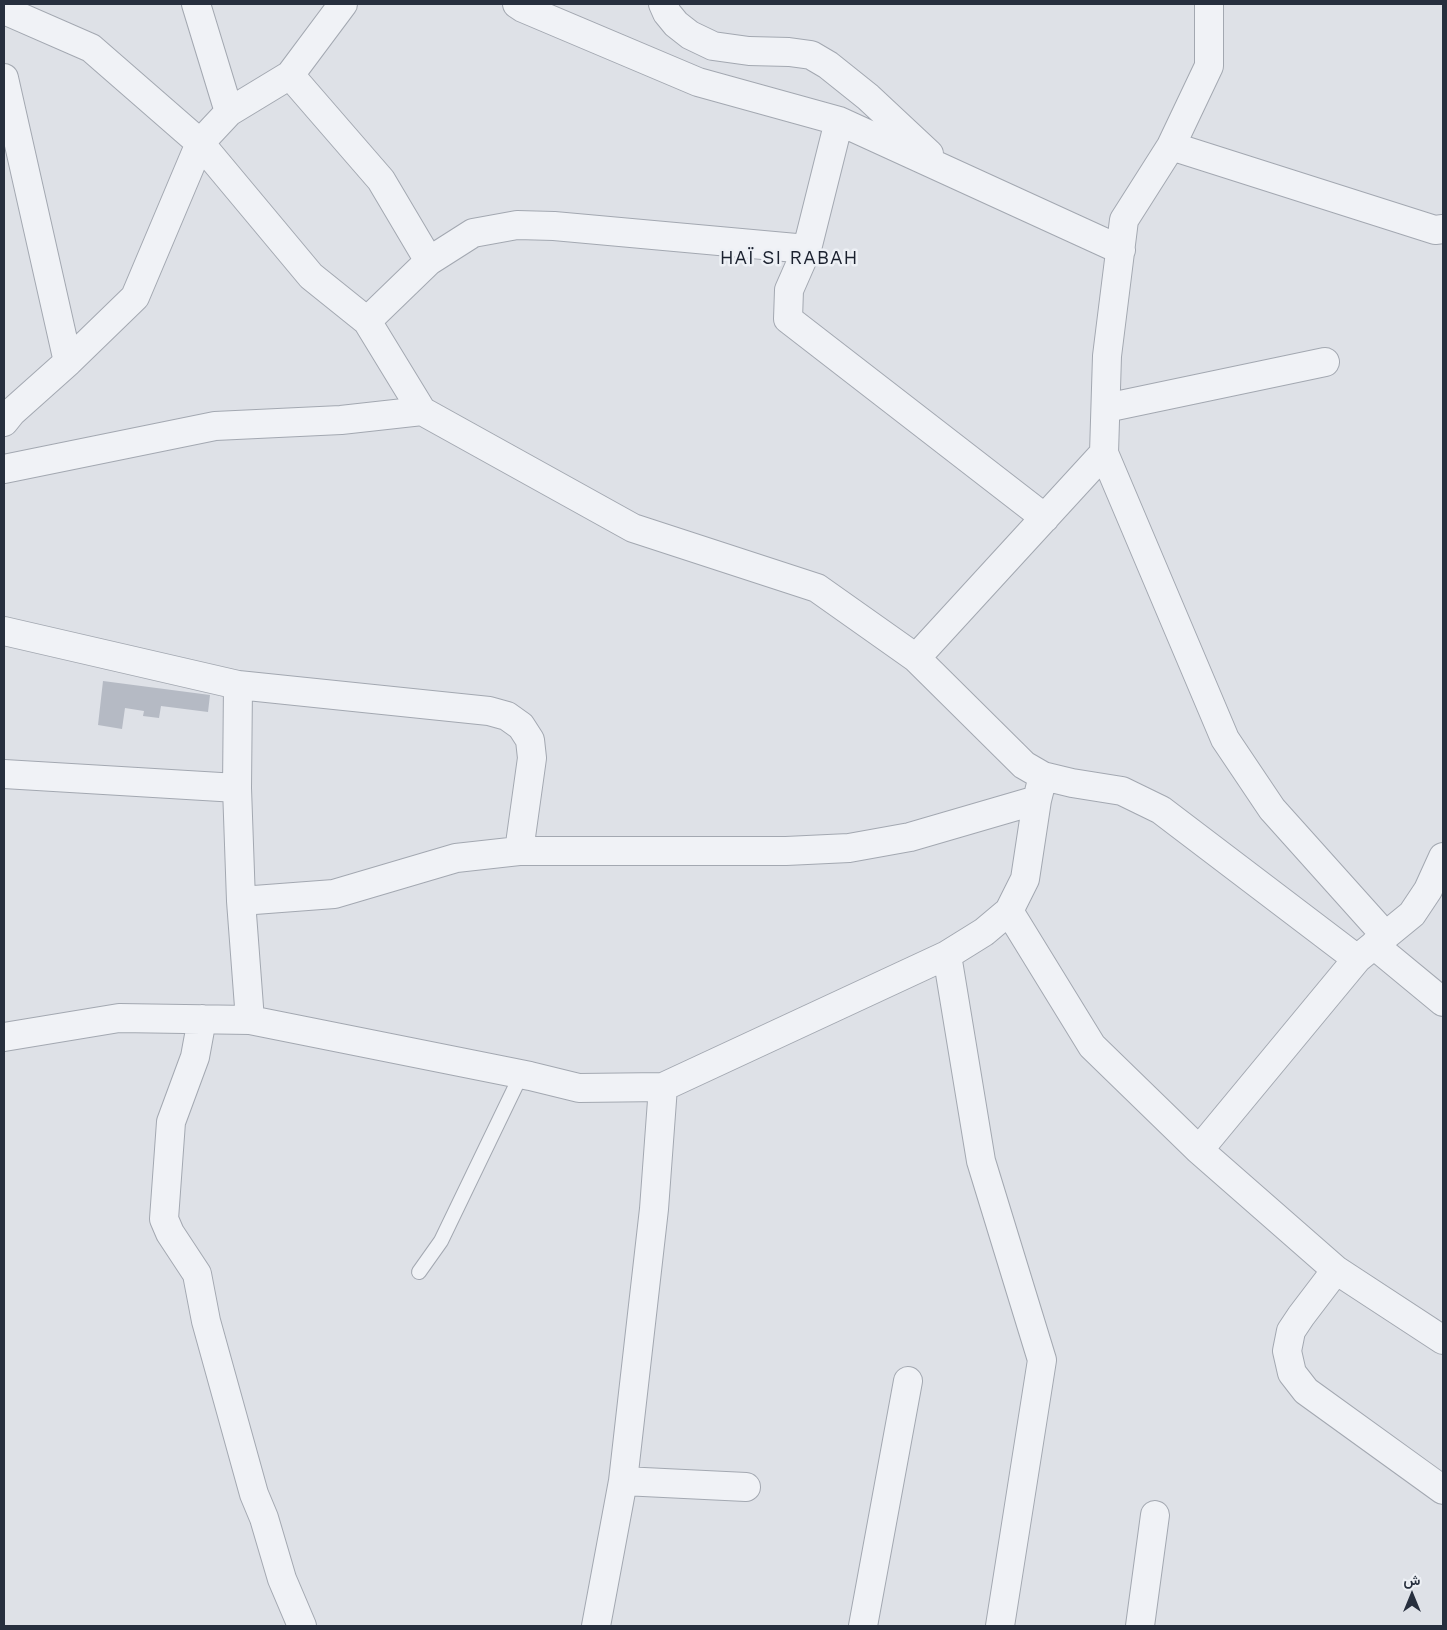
<!DOCTYPE html>
<meta charset="utf-8">
<style>
body{margin:0}
#map{position:relative;width:1447px;height:1630px;overflow:hidden;background:#dee1e7;font-family:"Work Sans",Vazirmatn,sans-serif}
canvas{display:block}
.frame{position:absolute;inset:0;border:5px solid #272f3e;pointer-events:none}
.north{position:absolute;left:1387px;top:1570px;width:50px;height:50px;-webkit-text-stroke:4px #edf0f5;paint-order:stroke;rotate:0deg;font-size:14px;font-weight:700;line-height:20px;text-align:center;color:#272f3e}
.north::after{content:'';display:block;margin:auto;width:18px;height:22px;background:#272f3e;clip-path:polygon(50% 0,100% 100%,50% 72%,0 100%)}
</style>
<div id="map">
<canvas width="1447" height="1630"></canvas>
<div class="frame"></div>
<div class="north">ش</div>
</div>
<script>
const context = document.querySelector('canvas').getContext('2d');
context.lineJoin = 'round';
function fill(path, color) { context.fillStyle = color; context.fill(path, 'evenodd'); }
const shape = rows => new Path2D(rows.map(r => 'M' + r).join(''));
function strokePath(path, color, width, dash) { context.strokeStyle = color; context.lineWidth = width; context.lineCap = dash ? 'butt' : 'round'; context.setLineDash(dash || []); context.stroke(path); }
function label(font, color, halo, rows, align = 'center') {
  context.font = font + ' "Work Sans",sans-serif'; context.lineWidth = 5; context.setLineDash([]); context.textBaseline = 'middle'; context.strokeStyle = halo; context.fillStyle = color; for (const [text, x, y, turn = 0] of rows) {
    context.save(); context.translate(x, y); context.rotate((+turn || 0) * Math.PI / 180); context.textAlign = isNaN(turn) ? turn : align; if (halo) context.strokeText(text, 0, 0); context.fillText(text, 0, 0); context.restore();
  }
}
fill(shape([
 [103,681,210,695,208,712,161,706,159,718,143,716,144,711,125,708,122,729,98,725]
]), '#b5bac4');
const service = shape([
 [419,1272,441,1241,521,1075]
]);
const minor = shape([
 [196,4,229,112],
 [517,4,523,8,698,82,839,121,1121,250],
 [663,4,667,13,676,24,690,35,713,46,749,51,789,52,811,55,828,65,868,97,929,154],
 [4,10,91,48,200,143,311,276,367,321,422,411,633,528,817,588,916,658,1024,765,1043,776,1072,783,1122,791,1161,810,1357,959],
 [290,75,381,180,429,261],
 [4,78,68,362],
 [839,121,807,249,789,290,788,319,1045,518],
 [1171,146,1435,230,1443,229],
 [367,321,429,261,473,233,517,225,554,226,807,249],
 [1106,408,1325,362],
 [4,422,12,412,68,362,135,297,200,143,229,112,290,75,343,4],
 [1104,453,1225,739,1272,809,1385,935],
 [4,469,215,426,341,420,422,411],
 [4,631,238,685,489,711,507,716,521,726,530,740,532,758,519,851],
 [916,658,1104,453,1107,356,1124,220,1171,146,1209,66,1209,4],
 [238,685,237,788,241,901,250,1020],
 [4,774,237,788],
 [241,901,334,894,456,858,519,851,786,851,849,848,910,837,1037,800],
 [1009,911,1092,1046,1199,1150,1336,1270,1443,1340],
 [1374,945,1443,1002],
 [947,955,981,1161,1042,1360,1000,1626],
 [202,1019,195,1057,171,1122,164,1219,170,1233,197,1274,206,1321,254,1494,264,1518,282,1579,302,1626],
 [4,1037,119,1018,250,1020,530,1076,579,1088,663,1087,947,955,984,932,1009,911,1025,879,1037,800,1043,776],
 [1199,1150,1357,959,1412,914,1428,890,1443,857],
 [1336,1270,1301,1316,1291,1331,1287,1351,1292,1373,1306,1391,1443,1490],
 [623,1481,746,1487],
 [596,1626,623,1481,654,1209,663,1087],
 [863,1626,908,1381],
 [1140,1626,1155,1515]
]);
strokePath(service, '#a3a8b1', 16);
strokePath(minor, '#a3a8b1', 30);
strokePath(service, '#f0f2f6', 14);
strokePath(minor, '#f0f2f6', 28);
context.letterSpacing = '1px';
label('19px', '#1a202e', '#edf0f5', [
 ["HAÏ SI RABAH",789,258]
]);
context.letterSpacing = '0px';
</script>
